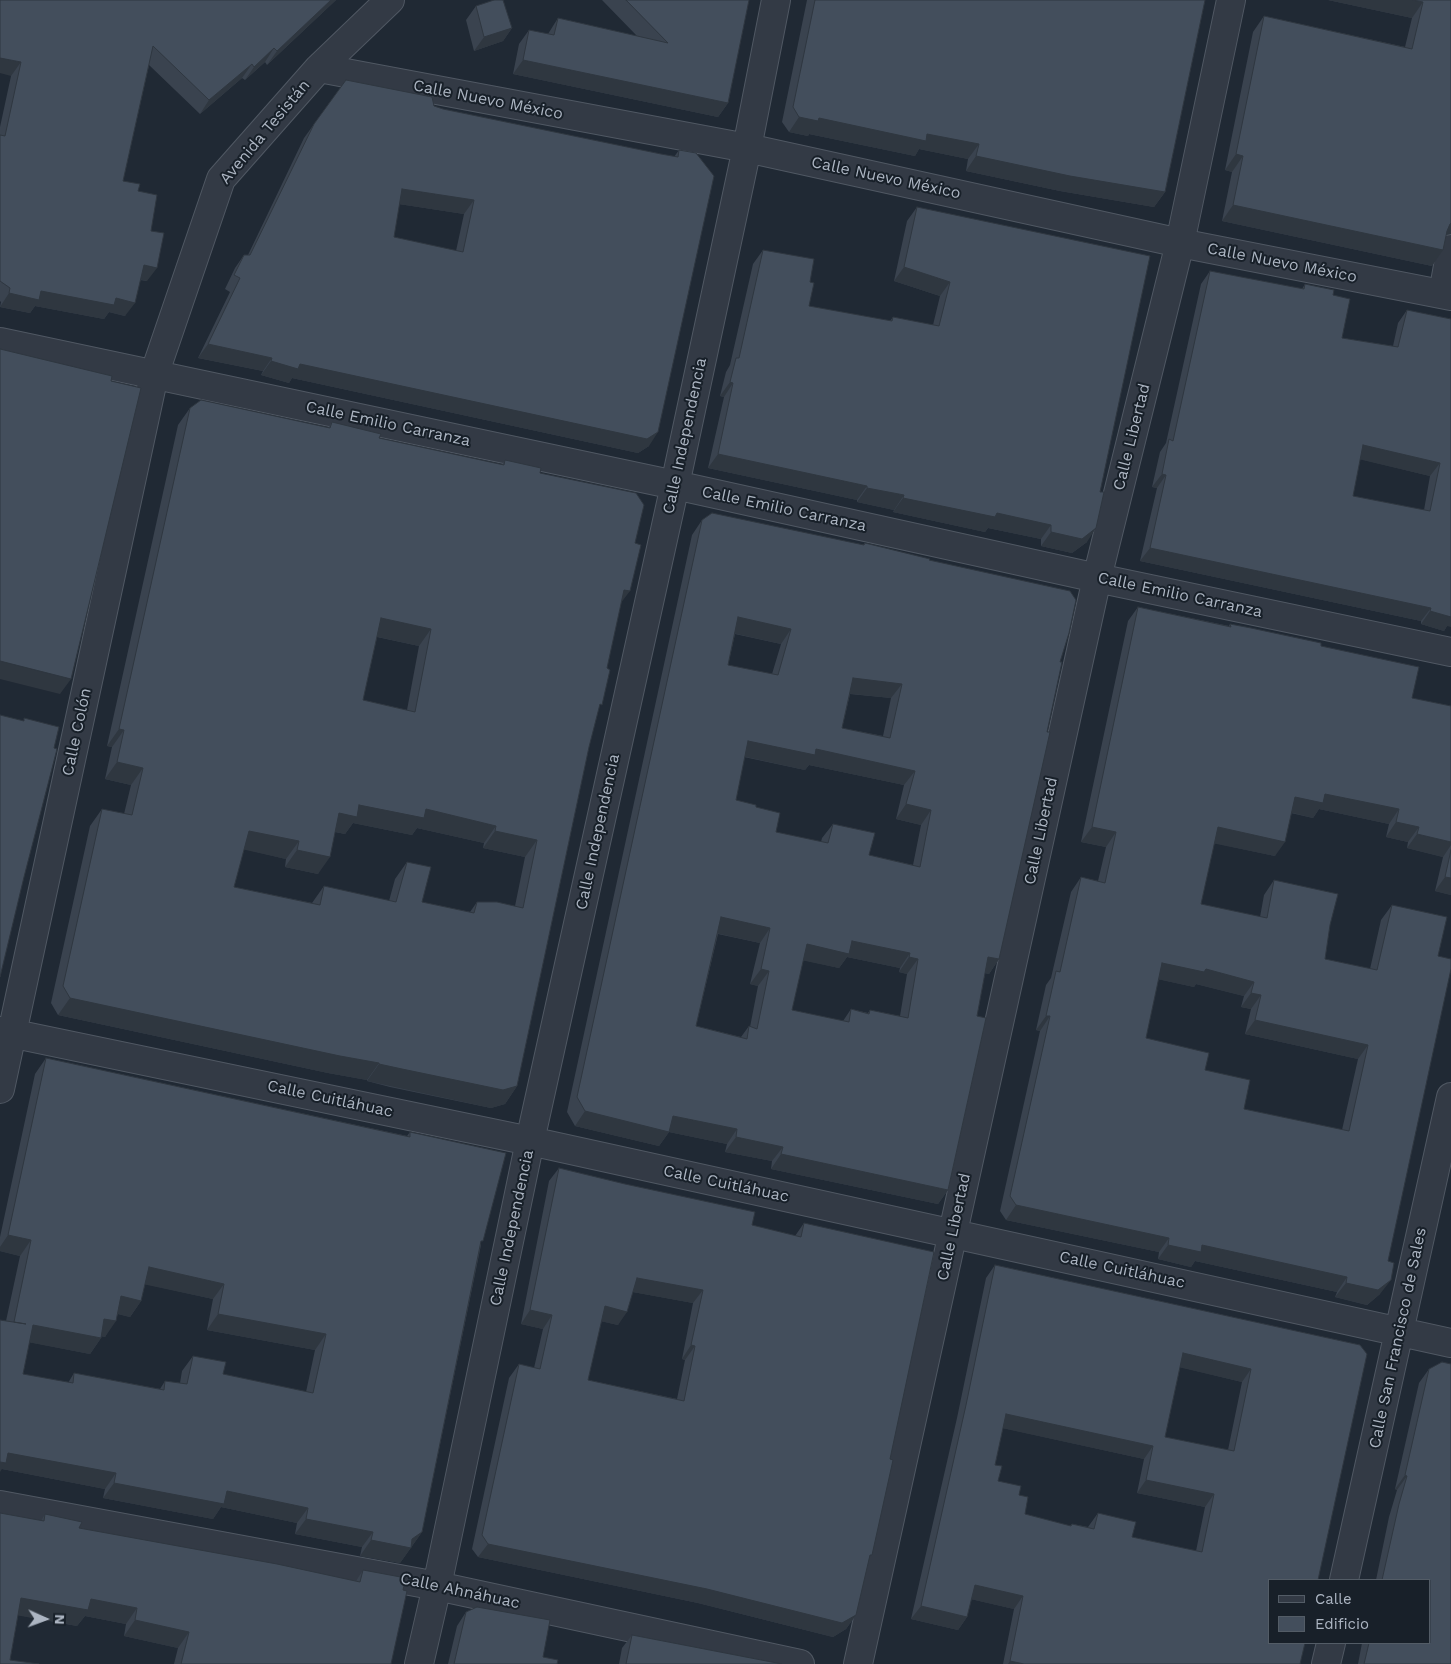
<!DOCTYPE html>
<meta charset="utf-8">
<style>
body{margin:0}
#map{position:relative;width:1451px;height:1664px;overflow:hidden;background:#202934;font-family:"Work Sans",sans-serif}
canvas{display:block}
.legend{position:absolute;left:1268px;top:1579px;width:162px;height:65px;box-sizing:border-box;background:#182029;border:1px solid #535c66;margin:0;padding:6px 9px;list-style:none;font-size:15px;color:#acb5c2}
.legend li{display:flex;align-items:center;gap:10px;height:25px}
.legend b{width:25px;border:1px solid #535c66}
.north{position:absolute;left:20px;top:1594px;width:50px;height:50px;-webkit-text-stroke:4px #182029;paint-order:stroke;rotate:92deg;font-size:14px;font-weight:700;line-height:20px;text-align:center;color:#acb5c2}
.north::after{content:'';display:block;margin:auto;width:18px;height:22px;background:#acb5c2;clip-path:polygon(50% 0,100% 100%,50% 72%,0 100%)}
</style>
<div id="map">
<canvas width="1451" height="1664"></canvas>
<ul class="legend">
<li><b style="height:6px;background:#333a45"></b>Calle</li>
<li><b style="height:14px;background:#434e5c"></b>Edificio</li>
</ul>
<div class="north">N</div>
</div>
<script>
const context = document.querySelector('canvas').getContext('2d');
context.lineJoin = 'round';
const shape = rows => new Path2D(rows.map(r => 'M' + r).join(''));
function strokePath(path, color, width, dash) { context.strokeStyle = color; context.lineWidth = width; context.lineCap = dash ? 'butt' : 'round'; context.setLineDash(dash || []); context.stroke(path); }
function fill(path, color) { context.fillStyle = color; context.fill(path, 'evenodd'); }
function label(font, color, halo, rows, align = 'center') {
  context.font = font + ' "Work Sans",sans-serif'; context.lineWidth = 4; context.setLineDash([]); context.textBaseline = 'middle'; context.strokeStyle = halo; context.fillStyle = color; for (const [text, x, y, turn = 0] of rows) {
    context.save(); context.translate(x, y); context.rotate((+turn || 0) * Math.PI / 180); context.textAlign = isNaN(turn) ? turn : align; if (halo) context.strokeText(text, 0, 0); context.fillText(text, 0, 0); context.restore();
  }
}
const minor = shape([
 [319,68,747,148,1180,243,1451,296],
 [1443,294,1451,249],
 [0,342,675,485,1097,578,1451,652],
 [0,1031,530,1141,1451,1343],
 [0,1089,154,375,221,179,319,68,390,0],
 [0,1505,437,1586,800,1664],
 [1344,1580,1451,1097],
 [419,1664,437,1586,530,1141,675,485,747,148,776,0],
 [858,1664,1097,578,1180,243,1231,0],
 [1326,1664,1331,1643]
]);
strokePath(minor, '#505863', 30);
strokePath(minor, '#333a45', 28);
fill(shape([
 [0,0,336,0,267,65,265,62,245,80,242,78,200,114,149,65,123,181,138,191,151,231,147,281,140,280,125,316,109,312,104,319,35,306,30,313,0,307,1,302,0,301,0,127,11,76],
 [602,0,749,0,728,103,718,117,513,74,519,44,529,30,548,34,558,18,637,36],
 [807,0,1205,0,1165,192,1154,207,1060,191,966,171,968,159,919,149,915,156,809,134,808,136,789,132,782,122],
 [1328,0,1451,0,1451,234,1446,234,1432,266,1222,221,1232,172,1225,170,1253,32,1264,16,1405,47,1412,18],
 [476,6,512,28,503,41,474,51,466,20],
 [346,80,443,109,674,157,679,150,649,446,638,453,292,378,289,383,261,375,263,371,198,358,230,292,225,289,235,268,244,255,248,255,304,138],
 [399,204,464,214,456,251,394,237],
 [917,207,1087,542,1072,553,1041,546,1041,539,988,528,985,532,893,512,894,510,857,502,857,500,708,468,724,397,720,396,726,372,730,365,753,264,763,250,810,282,809,306,890,321,893,317,933,325,940,296,894,281,907,221],
 [1210,271,1302,289,1305,284,1333,295,1342,338,1393,346,1398,323,1407,310,1451,319,1447,626,1444,631,1421,624,1421,621,1140,561,1157,488,1152,487,1160,452,1166,443,1201,284],
 [1360,459,1430,476,1424,510,1353,496],
 [190,408,328,428,332,422,379,438,502,465,505,460,540,473,621,603,589,747,517,1086,505,1104,491,1108,390,1087,367,1081,367,1080,328,1073,58,1015,51,1003,90,826,102,809,124,814,131,785,105,779,112,747,107,746,178,425],
 [377,637,419,646,407,710,363,700],
 [353,823,412,835,417,828,484,843,483,848,525,857,515,906,477,902,470,912,422,902,407,862,395,879,389,901,324,886,312,903,234,887,244,849,286,859,285,867,318,874,335,832,345,834],
 [702,520,863,545,865,543,929,560,1060,662,999,959,989,974,985,973,977,1016,948,1190,938,1204,771,1169,772,1161,725,1152,727,1144,669,1132,659,1146,575,1126,567,1112,692,535],
 [735,634,781,644,772,674,728,665],
 [850,694,891,698,883,736,842,728],
 [744,757,805,770,809,765,904,785,896,819,921,825,913,865,869,855,833,824,822,838,821,842,776,832,756,807,736,800],
 [718,934,760,943,750,984,758,986,750,1027,749,1026,741,1037,696,1026],
 [847,957,900,968,899,972,907,974,900,1016,870,1010,868,1013,851,1009,843,1021,792,1010,803,960,839,968],
 [1138,607,1229,626,1230,624,1321,646,1412,698,1451,706,1451,895,1435,891,1443,857,1407,848,1408,842,1386,837,1389,824,1319,809,1313,818,1291,813,1275,856,1214,843,1201,904,1260,917,1264,895,1274,880,1330,925,1325,959,1370,969,1381,920,1392,905,1438,956,1380,1294,1367,1305,1335,1297,1337,1292,1195,1261,1191,1267,1158,1259,1159,1252,1006,1220,1000,1211,1040,1031,1036,1030,1046,985,1051,978,1071,892,1081,877,1098,881,1106,847,1081,842,1128,621],
 [1158,979,1194,987,1196,984,1244,996,1241,1007,1251,1009,1245,1034,1358,1059,1342,1130,1244,1109,1205,1070,1146,1038],
 [46,1058,407,1136,410,1132,481,1245,422,1532,400,1563,360,1556,362,1547,295,1534,297,1523,221,1507,213,1519,103,1498,105,1489,2,1469,6,1321,20,1256,0,1251,0,1237,35,1074],
 [145,1284,213,1299,207,1330,315,1350,306,1392,223,1374,193,1356,182,1371,180,1383,165,1381,160,1389,74,1373,68,1383,23,1374,29,1342,90,1354,101,1338,101,1336,105,1337,118,1314,130,1317,141,1301],
 [559,1168,752,1225,795,1236,804,1223,868,1561,856,1615,846,1629,833,1637,698,1603,478,1557,472,1549,509,1378,519,1364,534,1368,543,1329,521,1324,549,1181],
 [633,1292,693,1303,682,1359,685,1360,677,1399,588,1380,601,1321,618,1325],
 [995,1265,1360,1345,1300,1664,1003,1664,1014,1609,971,1599,967,1617,958,1630,911,1619,957,1418,986,1278],
 [1180,1367,1242,1382,1228,1450,1165,1437],
 [1003,1428,1144,1459,1137,1493,1205,1507,1196,1551,1132,1537,1098,1513,1088,1527,1072,1524,1070,1526,1025,1514,1019,1495,998,1481,995,1465],
 [1429,1369,1451,1664,1358,1664,1362,1643,1430,1643,1430,1580,1376,1580,1389,1517,1397,1490,1395,1489,1419,1383],
 [45,1514,79,1528,356,1581,363,1570,391,1664,174,1664,178,1648,124,1636,126,1624,85,1616,77,1626,18,1615,10,1660,0,1664,41,1521],
 [466,1612,543,1657,557,1664,448,1664,457,1626],
 [632,1635,782,1664,619,1664,622,1648]
]), '#3a434f');
fill(shape([
 [331,0,336,0,267,65,277,51],
 [1328,0,1413,0,1423,2,1412,18],
 [512,28,503,41,474,51,484,37],
 [274,48,265,62,245,80,254,67],
 [0,58,21,62,11,76,0,73],
 [523,60,728,103,718,117,513,74],
 [252,64,242,78,200,114,209,100],
 [799,117,819,118,927,134,979,144,968,159,919,149,915,156,809,134,808,136,789,132],
 [1236,154,1243,156,1232,172,1225,170],
 [976,156,1165,192,1154,207,1060,191,966,171],
 [402,189,474,200,464,214,392,203],
 [1233,205,1443,250,1432,266,1222,221],
 [1451,223,1451,234,1446,234,1439,239],
 [144,265,157,268,147,281,134,278],
 [904,267,950,282,940,296,894,281],
 [41,291,116,298,135,303,125,316,109,312,104,319,35,306,30,313,0,307,9,293],
 [208,344,272,358,263,371,198,358],
 [271,361,300,364,658,432,649,446,638,453,292,378,289,383,261,375],
 [730,382,733,383,724,397,720,396],
 [1363,445,1440,463,1430,476,1354,458],
 [718,454,867,486,857,500,708,468],
 [1162,474,1166,475,1157,488,1152,487],
 [867,488,904,495,894,510,857,502],
 [903,498,997,513,1051,525,1041,539,988,528,985,532,893,512],
 [1096,528,1087,542,1072,553,1041,546,1051,532],
 [1150,548,1431,608,1421,621,1140,561],
 [624,590,630,591,617,608],
 [1430,611,1451,617,1451,627,1447,626,1444,631,1421,624],
 [738,617,791,629,781,644,728,632],
 [381,618,431,629,419,646,369,635],
 [0,661,71,679,60,694,0,679],
 [853,678,902,684,891,698,843,693],
 [119,729,124,730,112,747,107,746],
 [748,741,816,749,915,771,904,785,809,765,805,770,737,755],
 [117,762,143,768,131,785,105,779],
 [1325,794,1399,809,1389,824,1319,809,1313,818,1285,811,1295,797],
 [906,804,931,810,921,825,896,819],
 [359,805,426,809,496,826,484,843,417,828,412,835,353,823,345,834,327,830,339,813],
 [1396,822,1419,827,1408,842,1386,837],
 [1092,827,1116,832,1106,847,1081,842],
 [1218,827,1285,842,1275,856,1207,842],
 [249,831,299,841,286,859,237,848],
 [495,831,537,840,525,857,483,848],
 [1417,834,1451,842,1451,845,1443,857,1407,848],
 [297,850,330,857,318,874,285,867],
 [1445,877,1451,878,1451,895,1435,891],
 [721,917,770,928,760,943,711,932],
 [852,941,910,953,900,968,847,957,839,968,796,959,807,944],
 [909,957,918,959,907,974,899,972],
 [988,957,999,959,989,974,978,972],
 [1162,963,1206,969,1254,982,1244,996,1196,984,1194,987,1152,978],
 [761,969,769,971,758,986,750,984],
 [1251,993,1261,995,1251,1009,1241,1007],
 [70,998,379,1063,367,1080,328,1073,58,1015],
 [1046,1016,1050,1016,1040,1031,1036,1030],
 [1255,1020,1368,1045,1358,1059,1245,1034],
 [379,1064,517,1086,505,1104,491,1108,367,1081],
 [585,1111,673,1116,737,1129,727,1144,669,1132,659,1146,575,1126],
 [736,1137,783,1147,772,1161,725,1152],
 [781,1154,948,1190,938,1204,771,1169],
 [1016,1205,1169,1238,1159,1252,1006,1220],
 [8,1235,31,1240,20,1256,0,1251,0,1247],
 [1168,1245,1202,1245,1347,1277,1337,1292,1195,1261,1191,1267,1158,1259],
 [149,1267,224,1284,213,1299,138,1283],
 [637,1278,703,1290,693,1303,627,1291],
 [1391,1280,1380,1294,1367,1305,1335,1297,1346,1283],
 [121,1296,141,1301,130,1317,110,1312],
 [605,1306,627,1312,618,1325,595,1320],
 [530,1310,552,1315,543,1329,521,1324],
 [218,1314,326,1334,315,1350,207,1330],
 [104,1319,116,1321,105,1337,93,1334],
 [33,1325,101,1338,90,1354,22,1341],
 [691,1345,695,1346,685,1360,682,1359],
 [1183,1353,1251,1369,1242,1382,1174,1366],
 [1006,1414,1153,1446,1144,1459,997,1427],
 [8,1453,77,1465,116,1473,105,1489,2,1469,0,1472,0,1462],
 [1405,1475,1407,1476,1397,1490,1395,1489],
 [1146,1480,1214,1494,1205,1507,1137,1493],
 [114,1483,227,1491,308,1508,297,1523,221,1507,213,1519,103,1498],
 [306,1519,373,1532,362,1547,295,1534],
 [422,1532,400,1563,360,1556,371,1540,412,1539],
 [488,1544,856,1615,846,1629,833,1637,698,1603,478,1557],
 [975,1585,1023,1596,1014,1609,966,1598],
 [21,1598,91,1599,137,1608,126,1624,85,1616,77,1626,10,1614],
 [921,1606,967,1617,958,1630,911,1619],
 [135,1620,189,1632,178,1648,124,1636],
 [1010,1661,1024,1664,1008,1664]
]), '#2f3740');
const building = shape([
 [0,0,331,0,277,51,274,48,254,67,252,64,209,100,153,46,123,181,140,184,138,191,157,195,151,231,164,233,157,268,144,265,135,303,116,298,114,305,41,291,39,300,9,293,10,288,0,281,0,135,5,136,21,62,0,58,0,0],
 [494,0,503,0,512,28,484,37,476,6,494,0],
 [626,0,749,0,728,103,523,60,529,30,554,35,558,18,668,43,626,0],
 [815,0,1205,0,1165,192,1070,176,976,156,979,144,927,134,926,141,819,118,818,121,799,117,793,107,815,0],
 [1413,0,1451,0,1451,223,1450,224,1447,231,1443,250,1233,205,1243,156,1236,154,1264,16,1412,49,1423,2,1413,0],
 [346,80,432,97,434,106,443,109,661,154,678,157,679,150,696,153,714,176,658,432,647,439,300,364,298,369,271,361,272,358,208,344,240,278,234,275,244,255,250,255,314,124,346,80],
 [402,189,474,200,463,252,394,237,402,189],
 [917,207,1150,256,1100,492,1104,492,1096,528,1082,539,1051,532,1051,525,997,513,995,517,903,498,904,495,867,488,867,486,718,454,733,383,730,382,736,358,739,358,763,250,814,259,810,282,814,283,809,306,892,321,893,317,939,326,950,282,904,267,917,207],
 [1210,271,1304,289,1305,284,1334,290,1333,295,1350,299,1342,338,1398,347,1407,310,1451,319,1451,617,1430,611,1431,608,1150,548,1166,475,1162,474,1169,439,1173,441,1210,271],
 [1363,445,1440,463,1430,511,1353,496,1363,445],
 [0,349,112,376,111,381,141,388,71,679,0,661,0,349],
 [201,400,330,428,332,422,381,434,379,438,504,465,505,460,541,468,540,473,636,493,644,505,635,543,641,545,630,591,624,590,607,668,610,670,602,705,600,704,589,747,517,1086,503,1090,402,1069,379,1064,379,1063,340,1056,70,998,63,986,102,809,132,815,143,768,117,762,124,730,119,729,190,408,201,400],
 [381,618,431,629,415,712,363,700,381,618],
 [359,805,424,818,426,809,496,826,495,831,537,840,523,908,497,902,477,902,474,913,422,902,431,867,407,862,396,902,324,886,320,905,234,887,249,831,299,841,297,850,330,857,339,813,357,817,359,805],
 [712,513,864,545,865,543,930,559,929,560,1070,591,1076,600,1069,633,1060,662,1062,662,1047,732,1050,732,999,959,988,957,977,1016,986,1018,948,1190,781,1154,783,1147,736,1137,737,1129,673,1116,669,1132,585,1111,577,1097,702,520,712,513],
 [738,617,791,629,778,675,728,665,738,617],
 [853,678,902,684,890,738,842,728,853,678],
 [748,741,815,755,816,749,915,771,906,804,931,810,920,867,869,855,875,833,833,824,828,843,776,832,780,813,756,807,756,805,736,800,748,741],
 [721,917,770,928,761,969,769,971,757,1029,749,1026,747,1039,696,1026,721,917],
 [852,941,910,953,909,957,918,959,908,1018,870,1010,869,1014,851,1009,849,1022,792,1010,807,944,849,954,852,941],
 [1138,607,1231,627,1230,624,1251,628,1321,643,1321,646,1419,667,1412,698,1451,706,1451,842,1417,834,1419,827,1396,822,1399,809,1325,794,1323,803,1295,797,1285,842,1218,827,1201,904,1267,918,1274,880,1338,894,1330,925,1325,959,1377,970,1392,905,1447,917,1438,956,1451,959,1451,969,1388,1261,1394,1263,1391,1280,1378,1290,1346,1283,1347,1277,1202,1245,1201,1252,1168,1245,1169,1238,1016,1205,1010,1196,1050,1016,1046,1016,1056,971,1060,972,1081,877,1105,883,1116,832,1092,827,1138,607],
 [1162,963,1204,972,1206,969,1254,982,1251,993,1261,995,1255,1020,1368,1045,1349,1131,1244,1109,1250,1080,1205,1070,1209,1053,1146,1038,1162,963],
 [0,715,24,721,24,718,59,727,54,748,57,749,24,877,0,977,0,715],
 [1451,850,1451,878,1445,877,1451,850],
 [46,1058,410,1137,410,1132,506,1153,483,1241,481,1241,422,1532,412,1539,411,1548,371,1540,373,1532,306,1519,308,1508,227,1491,224,1504,114,1483,116,1473,8,1453,6,1463,0,1462,0,1320,26,1324,14,1322,31,1240,8,1235,46,1058],
 [149,1267,224,1284,218,1314,326,1334,313,1393,223,1374,226,1362,193,1356,187,1384,165,1381,164,1390,74,1373,73,1383,23,1374,33,1325,101,1338,104,1319,116,1321,121,1296,141,1301,149,1267],
 [559,1168,625,1184,755,1212,752,1225,801,1237,804,1223,934,1252,890,1459,893,1460,872,1555,870,1555,856,1615,842,1623,707,1589,488,1544,482,1535,519,1364,540,1369,552,1315,530,1310,559,1168],
 [637,1278,703,1290,691,1345,695,1346,684,1401,588,1380,605,1306,627,1312,637,1278],
 [995,1265,1360,1345,1367,1354,1318,1580,1270,1580,1270,1643,1305,1643,1300,1664,1024,1664,1010,1661,1023,1596,975,1585,967,1617,921,1606,966,1405,995,1265],
 [1183,1353,1251,1369,1234,1451,1165,1437,1183,1353],
 [1006,1414,1153,1446,1146,1480,1214,1494,1202,1552,1132,1537,1136,1522,1098,1513,1094,1529,1072,1524,1071,1526,1025,1514,1028,1497,1019,1495,1021,1486,998,1481,1002,1466,995,1465,1006,1414],
 [1442,1362,1451,1364,1451,1664,1364,1664,1369,1643,1430,1643,1430,1580,1382,1580,1399,1504,1407,1476,1405,1475,1429,1369,1442,1362],
 [0,1513,44,1521,45,1514,82,1522,79,1528,277,1564,360,1582,363,1570,406,1578,403,1590,407,1591,391,1664,181,1664,189,1632,135,1620,137,1608,91,1599,88,1610,21,1598,10,1660,39,1664,0,1664,0,1513],
 [477,1607,550,1620,543,1657,558,1660,557,1664,454,1664,466,1612,477,1607],
 [632,1635,782,1664,626,1664,632,1635]
]);
fill(building, '#434e5c');
strokePath(building, '#2f3740', 1);
label('16px', '#acb5c2', '#182029', [
 ["Calle Nuevo México",488,100,11],
 ["Avenida Tesistán",265,132,-50],
 ["Calle Nuevo México",886,178,12],
 ["Calle Nuevo México",1282,263,11],
 ["Calle Emilio Carranza",388,424,12],
 ["Calle Independencia",685,436,-78],
 ["Calle Libertad",1132,437,-76],
 ["Calle Emilio Carranza",784,509,12],
 ["Calle Emilio Carranza",1180,595,12],
 ["Calle Colón",77,732,-78],
 ["Calle Libertad",1041,831,-78],
 ["Calle Independencia",598,832,-78],
 ["Calle Cuitláhuac",330,1099,12],
 ["Calle Cuitláhuac",726,1184,12],
 ["Calle Libertad",954,1227,-78],
 ["Calle Independencia",512,1228,-78],
 ["Calle Cuitláhuac",1122,1270,12],
 ["Calle San Francisco de Sales",1398,1338,-78],
 ["Calle Ahnáhuac",460,1591,12]
]);
</script>
